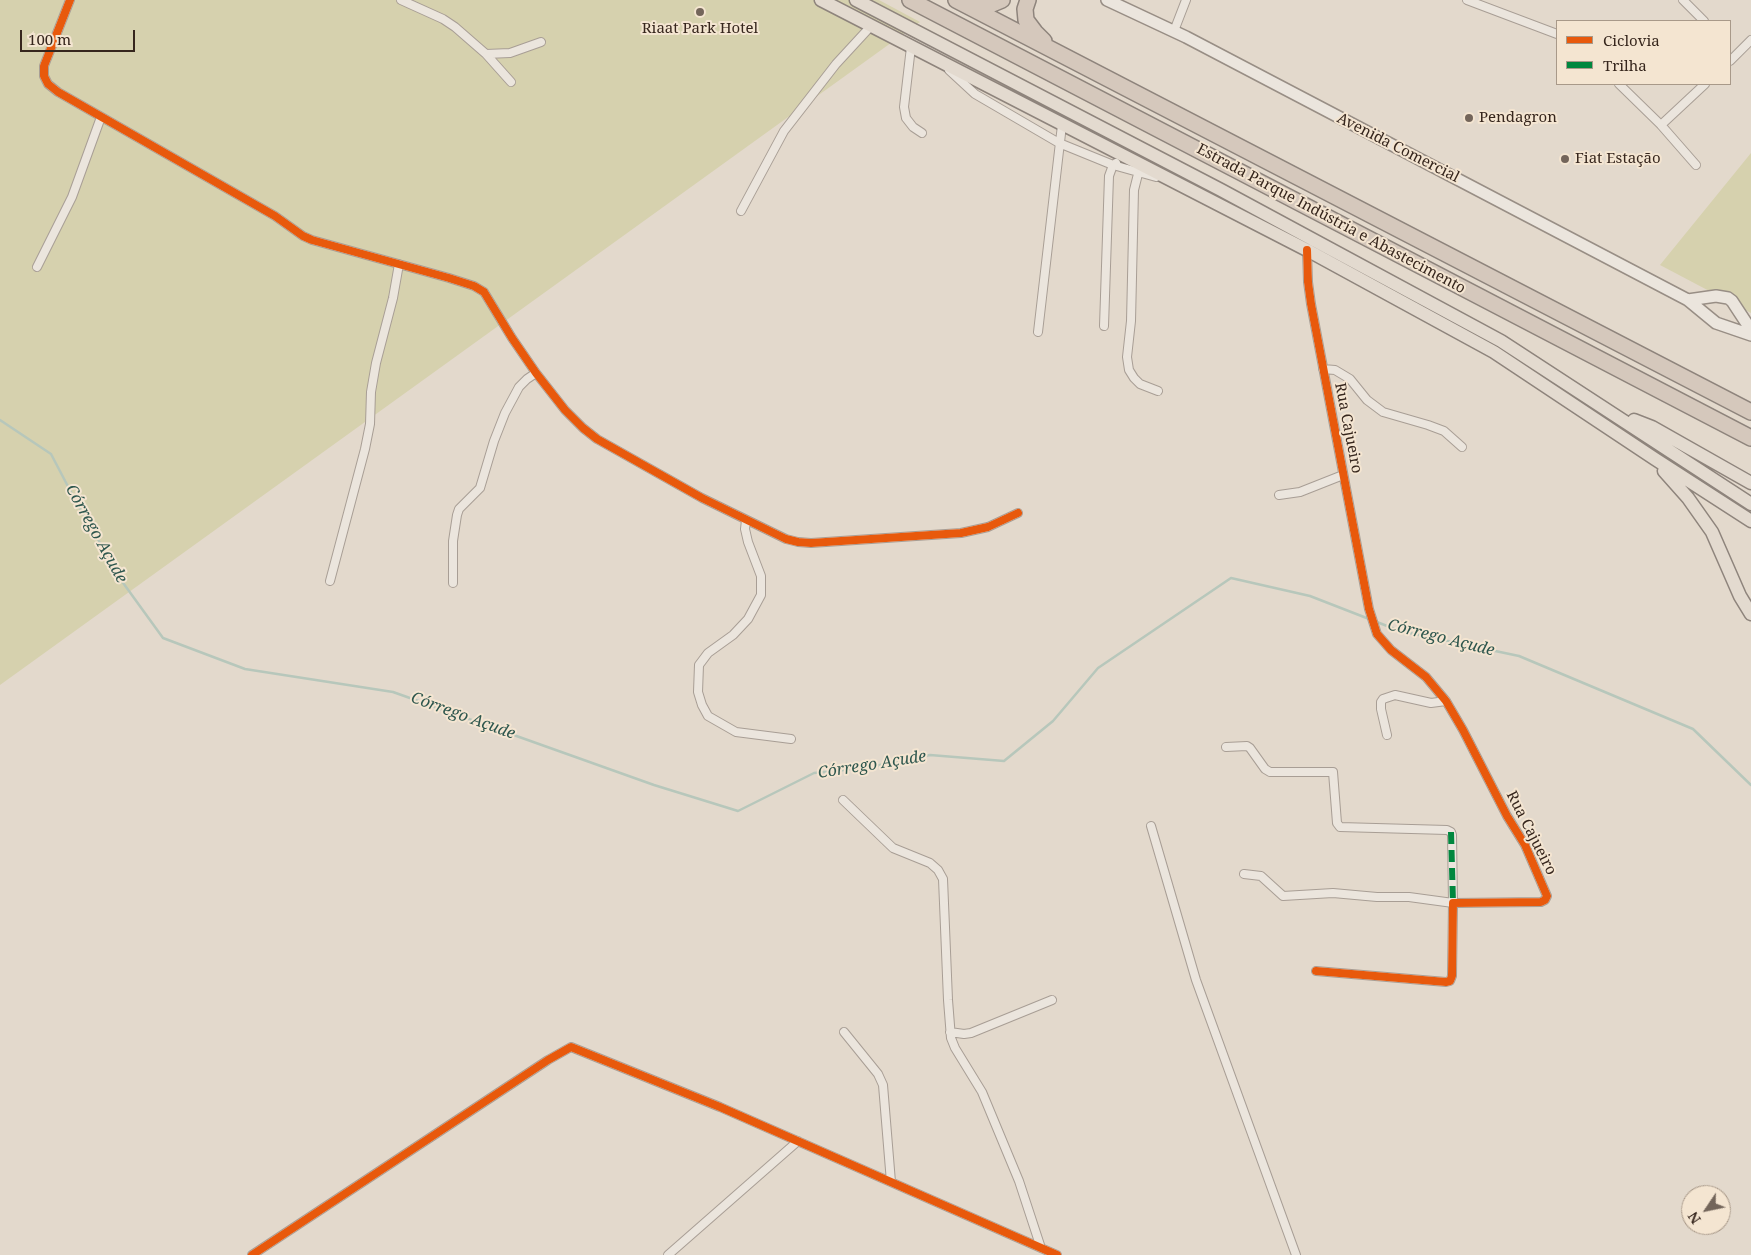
<!DOCTYPE html>
<meta charset="utf-8">
<style>
body{margin:0}
#map{position:relative;width:1751px;height:1255px;overflow:hidden;background:#e3d9cc;font-family:"Noto Serif",serif}
canvas{display:block}
.legend{position:absolute;left:1556px;top:20px;width:175px;height:65px;box-sizing:border-box;background:#f4e5d1;border:1px solid #a89989;margin:0;padding:6px 9px;list-style:none;font-size:15px;color:#36261d}
.legend li{display:flex;align-items:center;gap:10px;height:25px}
.legend b{width:25px;border:1px solid #a89989}
.north{position:absolute;left:1681px;top:1185px;width:50px;height:50px;box-sizing:border-box;background:#f4e5d1;border:1px solid #a89989;border-radius:50%;rotate:236deg;font-size:14px;font-weight:700;line-height:20px;text-align:center;color:#36261d}
.north::after{content:'';display:block;margin:auto;width:18px;height:22px;background:#73655a;clip-path:polygon(50% 0,100% 100%,50% 72%,0 100%)}
.scale{position:absolute;left:20px;top:30px;width:115px;height:22px;box-sizing:border-box;border:2px solid #36261d;border-top:0;padding-left:6px;font-size:15px;line-height:18px;white-space:nowrap;color:#36261d;-webkit-text-stroke:4px #f4e5d1;paint-order:stroke}
</style>
<div id="map">
<canvas width="1751" height="1255"></canvas>
<ul class="legend">
<li><b style="height:6px;background:#e8590c"></b>Ciclovia</li>
<li><b style="height:6px;background:#00873e"></b>Trilha</li>
</ul>
<div class="north">N</div>
<div class="scale">100 m</div>
</div>
<script>
const context = document.querySelector('canvas').getContext('2d');
context.lineJoin = 'round';
function fill(path, color) { context.fillStyle = color; context.fill(path, 'evenodd'); }
const shape = rows => new Path2D(rows.map(r => 'M' + r).join(''));
function strokePath(path, color, width, dash) { context.strokeStyle = color; context.lineWidth = width; context.lineCap = dash ? 'butt' : 'round'; context.setLineDash(dash || []); context.stroke(path); }
function label(font, color, halo, rows, align = 'center') {
  context.font = font + ' "Noto Serif",serif'; context.lineWidth = 4; context.setLineDash([]); context.textBaseline = 'middle'; context.strokeStyle = halo; context.fillStyle = color; for (const [text, x, y, turn = 0] of rows) {
    context.save(); context.translate(x, y); context.rotate((+turn || 0) * Math.PI / 180); context.textAlign = isNaN(turn) ? turn : align; if (halo) context.strokeText(text, 0, 0); context.fillText(text, 0, 0); context.restore();
  }
}
fill(shape([
 [0,0,879,0,920,22,0,685],
 [1751,153,1751,313,1660,265]
]), '#d6d1ae');
strokePath(shape([
 [0,420,51,454,73,496,121,580,163,638,245,669,393,692,654,785,738,811,814,773,865,768,930,755,1004,761,1053,721,1098,668,1231,578,1310,596,1400,631,1519,656,1693,729,1751,785]
]), '#b7c7bb', 2.5);
const street = shape([
 [70,0,44,66,44,76,48,84,58,92,275,216,303,236,312,240,449,278,474,286,484,292,512,338,536,373,565,410,583,428,597,439,702,498,786,539,798,542,811,543,961,533,988,527,1018,513],
 [401,0,443,19,455,27,486,54,510,53,541,42],
 [1467,0,1557,34],
 [1683,0,1704,21],
 [1174,31,1186,0],
 [911,47,904,107,906,118,913,127,922,133],
 [486,54,511,82],
 [1730,61,1751,40],
 [949,70,975,94,1059,143,1113,165,1156,177],
 [1619,84,1661,125,1696,165],
 [1661,125,1705,84],
 [1139,170,1134,190,1131,321,1127,357,1129,370,1134,378,1140,384,1158,391],
 [741,211,784,131,836,64,871,26],
 [1307,250,1308,282,1311,304,1369,609,1377,634,1391,650,1426,677,1446,701,1463,730,1507,816,1525,845,1547,896,1545,900,1541,902,1453,903,1452,976,1450,981,1446,982,1316,971],
 [37,267,72,197,101,117],
 [1104,326,1109,176,1113,165,1116,163],
 [1038,332,1062,125],
 [1323,369,1335,370,1350,379,1367,400,1383,412,1428,425,1444,431,1462,447],
 [1279,495,1300,492,1343,475],
 [746,520,745,529,748,542,761,576,761,595,748,619,733,635,708,653,699,665,698,692,702,705,708,716,736,732,791,739],
 [330,581,365,449,370,424,371,392,376,363,393,298,399,264],
 [453,583,453,541,457,515,459,509,480,488,494,441,505,413,519,387,527,379,536,373],
 [1387,735,1381,709,1381,702,1383,699,1395,695,1431,703,1446,701],
 [1226,747,1247,746,1250,748,1265,769,1270,772,1333,772,1337,823,1340,827,1447,830,1451,832,1452,835,1453,903,1409,897,1377,897,1333,893,1283,896,1261,876,1244,874],
 [843,800,893,848,930,863,938,870,943,879,948,1000,951,1038,955,1048,982,1092,1019,1181,1041,1248],
 [1151,826,1196,980,1296,1255],
 [844,1032,878,1074,883,1085,891,1182],
 [950,1032,964,1034,971,1033,1052,1000],
 [252,1255,548,1060,571,1047,720,1107,1057,1255],
 [668,1255,798,1141]
]);
const secondary = shape([
 [1107,0,1186,37,1688,300,1716,323,1751,335],
 [1688,300,1716,296,1728,298,1732,301,1751,330]
]);
const primary = shape([
 [821,0,1307,250,1494,352,1655,459,1751,521],
 [856,0,1221,190,1501,341,1751,504],
 [1634,420,1652,427,1751,483],
 [1664,471,1688,498,1712,532,1740,596,1751,614]
]);
const highway = shape([
 [910,0,1751,438],
 [956,0,1751,412],
 [1028,0,1025,9,1026,20,1035,32,1044,41],
 [970,5,985,7,1002,0]
]);
strokePath(street, '#a89e95', 10);
strokePath(secondary, '#988e85', 14);
strokePath(primary, '#8e847c', 15);
strokePath(highway, '#8e847c', 18);
strokePath(street, '#ebe5dd', 8);
strokePath(secondary, '#ebe5dd', 11);
strokePath(primary, '#e3dacf', 12);
strokePath(highway, '#d5c8bc', 15);
strokePath(shape([
 [1451,832,1453,903]
]), '#00873e', 6, [12, 6]);
strokePath(shape([
 [70,0,44,66,44,76,48,84,58,92,275,216,303,236,312,240,449,278,474,286,484,292,512,338,536,373,565,410,583,428,597,439,702,498,786,539,798,542,811,543,961,533,988,527,1018,513],
 [1307,250,1308,282,1311,304,1369,609,1377,634,1391,650,1426,677,1446,701,1463,730,1507,816,1525,845,1547,896,1545,900,1541,902,1453,903,1452,976,1450,981,1446,982,1316,971],
 [252,1255,548,1060,571,1047,720,1107,1057,1255]
]), '#e8590c', 8);
for (const [x, y, r, color] of [
 [700,12,5,"#73655a"],
 [1469,118,5,"#73655a"],
 [1565,159,5,"#73655a"]
]) { const dot = new Path2D(); dot.arc(x, y, r, 0, 2 * Math.PI); context.fillStyle = color; context.fill(dot); strokePath(dot, '#f4e5d1', 2); }
label('15px', '#36261d', '#f4e5d1', [
 ["Riaat Park Hotel",700,29,"center"],
 ["Pendagron",1479,118],
 ["Fiat Estação",1575,159]
], 'left');
label('15px', '#36261d', '#f4e5d1', [
 ["Avenida Comercial",1398,148,27],
 ["Estrada Parque Indústria e Abastecimento",1331,219,28],
 ["Rua Cajueiro",1348,428,79],
 ["Rua Cajueiro",1531,833,63]
]);
label('italic 16px', '#2d564d', '#f4e5d1', [
 ["Córrego Açude",96,534,61],
 ["Córrego Açude",1441,638,14],
 ["Córrego Açude",463,716,20],
 ["Córrego Açude",872,765,-9]
]);
</script>
